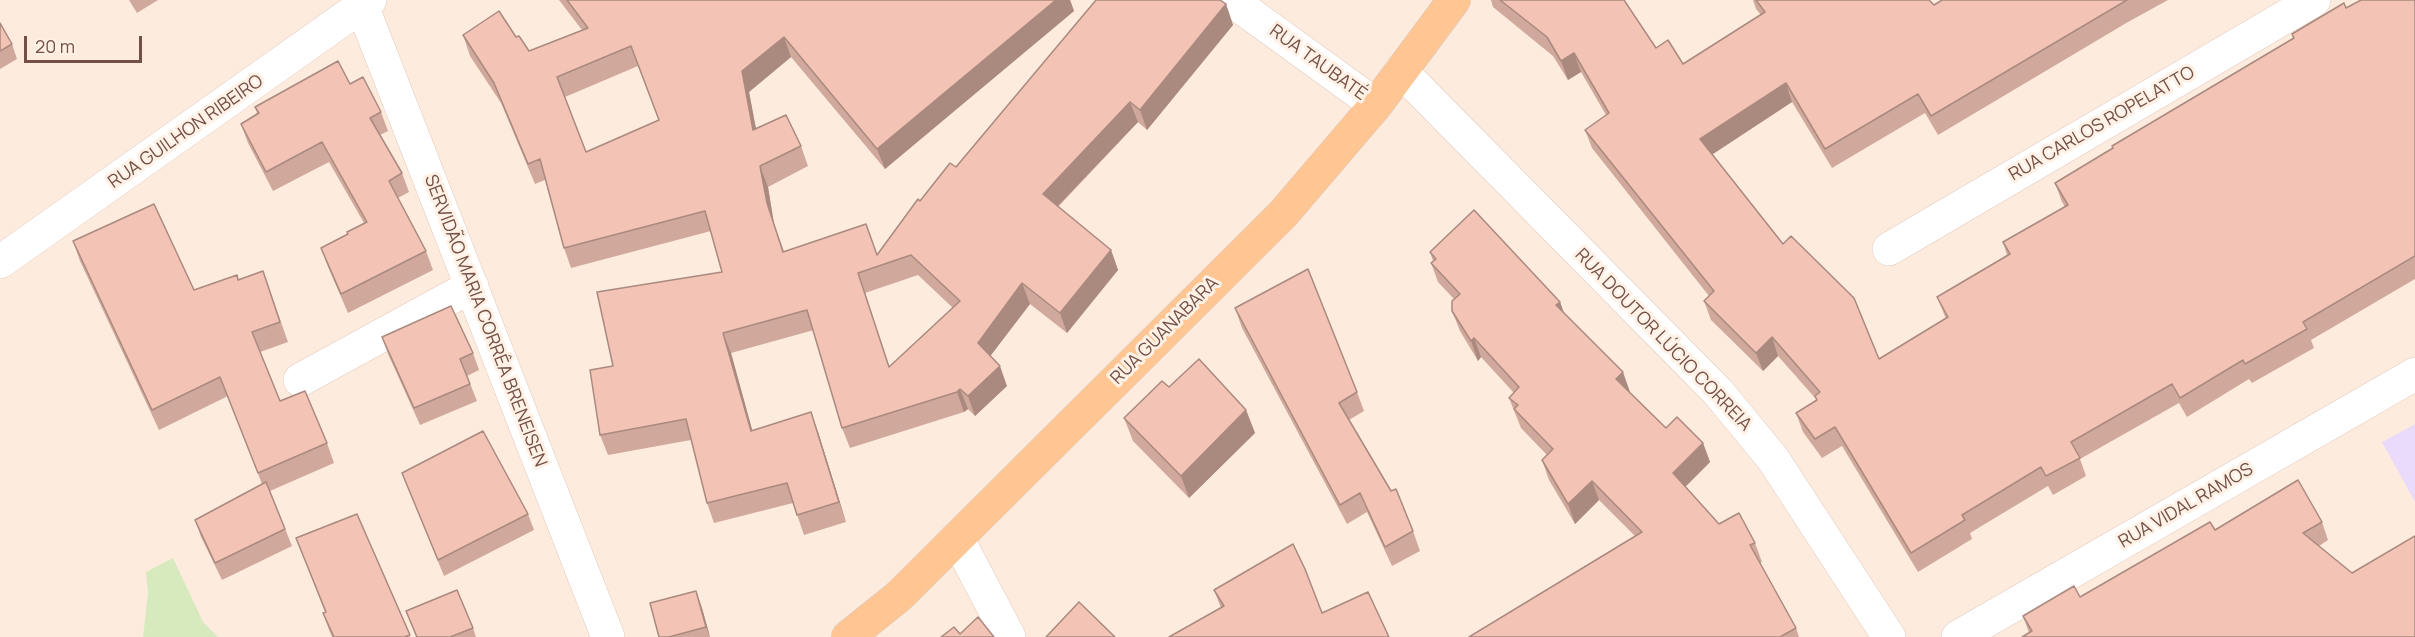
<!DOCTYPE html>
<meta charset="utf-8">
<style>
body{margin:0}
#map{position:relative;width:2415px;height:637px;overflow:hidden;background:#fdecde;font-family:Manrope,sans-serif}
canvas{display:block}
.scale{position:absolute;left:24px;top:36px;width:118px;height:27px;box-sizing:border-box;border:3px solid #734f46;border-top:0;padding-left:8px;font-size:18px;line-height:21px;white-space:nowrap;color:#734f46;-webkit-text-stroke:4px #fff1e5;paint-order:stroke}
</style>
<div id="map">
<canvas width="2415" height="637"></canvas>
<div class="scale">20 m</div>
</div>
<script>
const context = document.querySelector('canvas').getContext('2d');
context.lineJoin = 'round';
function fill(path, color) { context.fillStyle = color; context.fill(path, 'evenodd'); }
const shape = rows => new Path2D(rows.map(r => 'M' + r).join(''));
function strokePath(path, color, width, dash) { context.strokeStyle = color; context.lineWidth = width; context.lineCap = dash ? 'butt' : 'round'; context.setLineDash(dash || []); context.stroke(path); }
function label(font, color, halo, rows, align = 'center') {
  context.font = font + ' Manrope,sans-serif'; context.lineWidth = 6; context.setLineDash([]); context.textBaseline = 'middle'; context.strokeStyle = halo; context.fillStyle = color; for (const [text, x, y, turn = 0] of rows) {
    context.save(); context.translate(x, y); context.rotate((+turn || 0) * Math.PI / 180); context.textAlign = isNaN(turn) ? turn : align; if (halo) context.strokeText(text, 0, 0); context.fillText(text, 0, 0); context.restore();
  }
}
fill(shape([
 [2415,424,2415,502,2382,442]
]), '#e9dbf9');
fill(shape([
 [173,558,203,622,218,637,143,637,148,593,146,572]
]), '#d6eabd');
const minor = shape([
 [1231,0,1376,105],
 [362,6,608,637],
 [1401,71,1718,392,1773,459,1889,637],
 [1889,249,2314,0],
 [0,262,370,0],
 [300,380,472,286],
 [957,538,1009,637],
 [1958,637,2415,374]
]);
const major = shape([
 [848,637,899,596,1283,214,1376,105,1454,0]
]);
strokePath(minor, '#e3c9bd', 34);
strokePath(major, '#d8cecb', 34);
strokePath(minor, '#fff', 33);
strokePath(major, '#ffc693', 33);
fill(shape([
 [129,0,158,0,137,13],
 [559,0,1070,0,1074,11,885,169,791,57,749,92,756,129,801,146,808,166,768,187,774,224,784,251,877,255,920,201,956,167,1226,4,1233,25,1147,130,1138,122,1058,207,1111,250,1118,270,1067,333,1030,304,990,356,1007,386,975,416,968,409,964,412,850,448,842,428,814,330,731,353,752,430,818,432,846,522,804,535,793,503,714,523,707,503,691,440,608,455,600,435,613,366,722,272,711,231,571,268,564,248,545,180,535,184,501,103,470,56,463,35,516,37,529,51,582,30],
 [638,66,659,120,586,152,565,97],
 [918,275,953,308,889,367,865,293],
 [1491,0,1624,0,1656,48,1683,64,1761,15,1756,9,1753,0,1929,0,1934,5,1942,0,2168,0,2128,22,1938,135,1925,113,1832,168,1792,102,1712,154,1783,244,1879,359,1946,319,1937,297,2007,255,2003,242,2065,207,2062,202,2055,183,2293,38,2292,34,2346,8,2415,0,2415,279,2311,340,2314,348,2252,383,2249,379,2187,417,2179,403,2080,459,2086,476,2053,495,2048,486,1970,533,1972,539,1918,572,1842,446,1822,458,1803,432,1796,413,1816,400,1816,399,1778,356,1763,371,1711,320,1704,301,1709,296,1592,148,1585,130,1606,115,1581,72,1568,80,1553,56,1493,7],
 [0,23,12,44,17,59,0,69],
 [350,84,381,112,388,131,380,135,402,173,409,192,398,198,426,251,433,270,348,313,328,267,321,248,348,234,364,223,329,162,273,191,248,143,241,124,257,113,255,107],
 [73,241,194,290,237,275,239,280,263,271,288,342,260,352,280,401,327,443,334,463,270,491,292,546,222,580,201,537,195,520,262,484,228,396,159,430,80,261],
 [1430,252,1560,302,1564,314,1630,392,1629,392,1666,428,1703,443,1710,462,1685,487,1719,524,1755,543,1762,562,1760,563,1796,628,1799,637,1469,637,1635,536,1599,500,1575,524,1549,480,1542,460,1547,455,1521,428,1509,398,1514,393,1481,357,1478,361,1460,331,1452,311,1454,299,1438,282,1431,263,1433,261],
 [1235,308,1357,392,1364,411,1349,420,1413,531,1420,551,1392,566,1367,512,1347,524,1242,328],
 [382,337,473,353,479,370,467,376,477,401,420,425,388,354],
 [1169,387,1246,410,1255,433,1189,498,1133,441,1124,418],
 [402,473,528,514,534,530,444,576],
 [357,514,410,637,332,637,329,630,323,613,325,612,296,538],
 [2322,522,2328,540,2319,546,2415,637,2029,633,2023,616,2080,597,2215,530],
 [1214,590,1322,613,1389,637,1221,608],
 [702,608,710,637,659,637],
 [406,611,473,628,476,637,416,637]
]), '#d1a99c');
fill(shape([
 [1056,0,1070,0,1074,11,885,169,877,149],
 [1226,4,1233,25,1147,130,1140,110],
 [784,37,791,57,749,92,760,150,753,130,742,71],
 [1574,53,1581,72,1568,80,1561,61],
 [1786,83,1792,102,1707,158,1700,139],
 [1130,102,1138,122,1050,214,1043,194],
 [760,166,768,187,774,224,790,272,767,203],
 [1111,250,1118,270,1067,333,1060,313],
 [858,273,865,293,896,388,889,367],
 [1022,283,1030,304,985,363,978,343],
 [1560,302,1567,321,1556,305],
 [723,333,731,353,758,451,751,431],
 [1772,337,1778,356,1763,371,1756,353],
 [1474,338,1481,357,1478,361,1471,341],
 [1000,366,1007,386,975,416,968,396],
 [1623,372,1630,392,1623,399,1616,379],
 [960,389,968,409,964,412,957,392],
 [1246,410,1255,433,1189,498,1181,476],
 [811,412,818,432,846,522,839,502],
 [1703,443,1710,462,1680,492,1673,473],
 [1592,481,1599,500,1575,524,1568,504],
 [696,591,702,608,710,637,706,627]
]), '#aa897f');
const building = shape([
 [567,0,1056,0,877,149,784,37,742,71,753,130,786,115,801,146,760,166,767,203,783,252,866,224,877,255,918,199,920,201,950,163,956,167,1096,0,1220,0,1226,4,1140,110,1130,102,1043,194,1111,250,1060,313,1022,283,978,343,1000,366,968,396,960,389,957,392,842,428,807,310,723,333,751,431,811,412,839,502,797,515,787,483,707,503,686,419,600,435,590,370,613,366,597,292,722,272,705,211,564,248,540,159,528,164,494,83,463,35,499,11,516,37,519,36,529,51,588,28,567,0],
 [631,46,659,120,586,152,557,77,631,46],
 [911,255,960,301,889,367,858,273,911,255],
 [1500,0,1624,0,1656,48,1668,40,1683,64,1765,12,1756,0,1929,0,1934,5,1942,0,2127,0,1931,116,1918,94,1825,149,1786,83,1700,139,1783,244,1791,236,1854,298,1879,359,1948,317,1937,297,2010,254,2003,242,2068,205,2055,183,2113,148,2112,146,2294,38,2292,34,2344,3,2346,8,2361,0,2415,0,2415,256,2303,322,2307,329,2245,364,2243,360,2180,398,2172,384,2071,442,2080,458,2046,476,2041,467,1962,515,1965,520,1911,553,1835,427,1815,439,1796,413,1817,400,1815,396,1820,392,1772,337,1756,353,1704,301,1714,291,1585,130,1609,113,1574,53,1561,61,1547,37,1500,0],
 [0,23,12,44,0,51,0,23],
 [338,61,350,84,363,77,381,112,370,118,402,173,389,181,426,251,341,294,321,248,348,234,347,232,367,222,322,142,266,172,241,124,259,113,255,107,338,61],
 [154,204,194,290,237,275,238,280,263,271,280,322,252,332,280,401,305,391,327,443,258,473,220,377,152,410,73,241,154,204],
 [1474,210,1560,302,1556,305,1623,372,1616,379,1666,428,1677,417,1703,443,1673,473,1719,524,1739,513,1755,543,1750,545,1796,628,1780,637,1469,637,1642,532,1592,481,1568,504,1542,460,1553,449,1514,409,1518,405,1509,398,1519,387,1474,338,1471,341,1452,311,1452,301,1460,294,1431,263,1436,259,1430,252,1474,210],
 [1308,269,1357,392,1339,403,1391,491,1396,489,1413,531,1385,547,1360,493,1340,505,1235,308,1308,269],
 [451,306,473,353,460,359,470,384,414,408,382,337,451,306],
 [1199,359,1246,410,1181,476,1124,418,1162,381,1169,387,1199,359],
 [483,431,528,514,438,560,402,473,483,431],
 [2298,480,2322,522,2303,533,2352,573,2415,536,2415,637,2022,637,2032,631,2023,616,2074,586,2080,597,2210,522,2215,530,2298,480],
 [266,482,285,529,215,563,195,520,266,482],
 [357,514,410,635,404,637,334,637,323,613,326,612,296,538,357,514],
 [1293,544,1305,569,1322,613,1368,592,1389,637,1169,637,1224,606,1214,590,1293,544],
 [457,590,473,628,450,637,417,637,406,611,457,590],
 [696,591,706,627,669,637,659,637,650,603,696,591],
 [1079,602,1115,637,1046,637,1079,602],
 [978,617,994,637,941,637,954,627,960,634,978,617]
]);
fill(building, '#f3c4b5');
strokePath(building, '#aa897f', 1.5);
label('18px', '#734f46', '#fff1e5', [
 ["RUA TAUBATÉ",1318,63,36],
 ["RUA CARLOS ROPELATTO",2102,124,-30],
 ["RUA GUILHON RIBEIRO",186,132,-35],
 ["SERVIDÃO MARIA CORRÊA BRENEISEN",485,321,69],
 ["RUA GUANABARA",1165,331,-45],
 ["RUA DOUTOR LÚCIO CORREIA",1663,340,46],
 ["RUA VIDAL RAMOS",2186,506,-30]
]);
</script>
